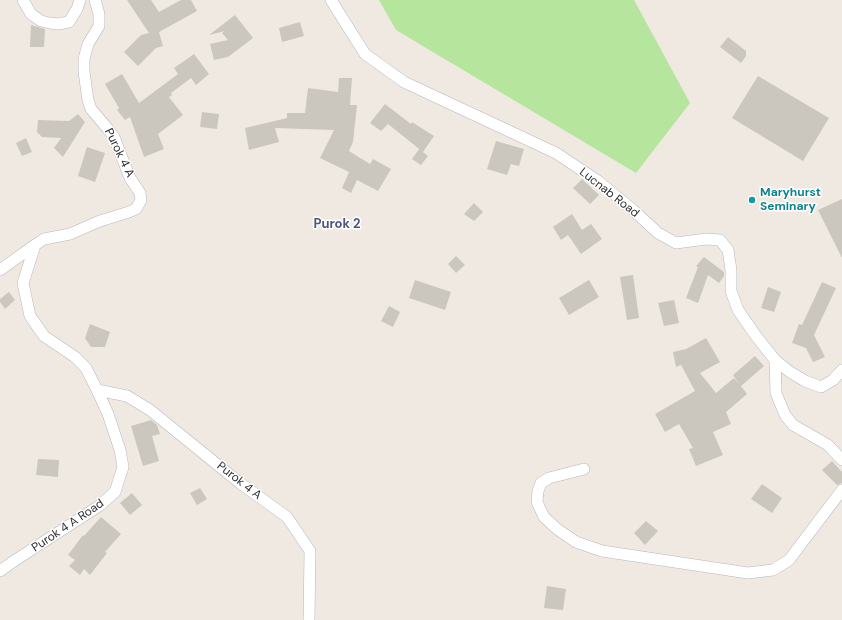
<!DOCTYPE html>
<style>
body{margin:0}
canvas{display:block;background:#efe9e1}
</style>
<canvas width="842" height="620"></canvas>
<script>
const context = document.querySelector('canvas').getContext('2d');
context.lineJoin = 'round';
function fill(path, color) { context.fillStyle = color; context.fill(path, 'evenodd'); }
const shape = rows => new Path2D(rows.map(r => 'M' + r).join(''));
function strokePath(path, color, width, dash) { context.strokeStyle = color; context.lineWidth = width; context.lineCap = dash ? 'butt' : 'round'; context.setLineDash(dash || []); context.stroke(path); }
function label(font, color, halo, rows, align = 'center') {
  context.font = font + ' "DM Sans",sans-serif'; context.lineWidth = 3; context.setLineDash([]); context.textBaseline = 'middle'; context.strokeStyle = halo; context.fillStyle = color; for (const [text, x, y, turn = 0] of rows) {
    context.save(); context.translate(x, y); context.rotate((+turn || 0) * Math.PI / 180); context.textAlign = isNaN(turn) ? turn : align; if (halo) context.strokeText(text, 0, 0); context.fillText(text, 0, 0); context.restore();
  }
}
fill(shape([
 [379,0,634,0,690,103,636,173,396,30]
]), '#b6e59e');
fill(shape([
 [127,0,151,0,159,12,181,0,191,0,197,11,159,32,163,46,156,48,138,66,124,52,141,35,149,33],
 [235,15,253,38,228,57,214,60,210,44,228,40,222,33,225,31,209,35],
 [300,22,304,36,282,42,279,28],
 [31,25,45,29,44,47,30,47],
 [728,37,746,51,746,56,741,63,720,47],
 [194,54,209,74,196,85,191,78,171,93,172,95,169,97,183,115,158,134,164,149,144,157,130,117,125,120,117,110,119,108,105,84,122,74,139,103,178,74,174,68],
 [758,76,829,118,803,161,732,118],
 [339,78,352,78,350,105,357,105,353,142,349,151,370,164,373,159,391,169,378,191,357,180,351,193,342,188,349,172,320,158,334,130,275,128,279,142,249,150,245,128,287,118,287,113,305,113,308,88,338,92],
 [385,104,411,124,412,122,434,136,423,152,388,124,381,131,370,123],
 [202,112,219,114,217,129,200,127],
 [78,114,85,122,63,157,54,148,61,138,42,137,37,132,38,120,69,121],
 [26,138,32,152,22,156,16,143],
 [496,141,524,149,519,166,511,164,507,175,487,169],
 [87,147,105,153,95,182,78,176],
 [419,149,428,156,421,165,412,159],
 [582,179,599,195,590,204,573,188],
 [842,199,842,258,818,210],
 [474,203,483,212,474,221,464,214],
 [572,214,582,230,591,224,602,239,581,254,568,235,561,240,553,227],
 [456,256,465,265,456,273,448,264],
 [704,257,724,272,724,276,719,283,708,275,698,303,686,298,698,267,696,266],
 [633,275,639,318,627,320,620,277],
 [415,280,451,292,445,310,409,298],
 [589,280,599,297,569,315,559,298],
 [822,282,836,288,814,335,825,357,813,362,806,348,792,343,799,324,802,325],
 [768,287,781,292,774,312,761,308],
 [9,292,15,300,5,309,0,302,0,299],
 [674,300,679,323,664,326,658,303],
 [389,306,400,312,393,327,381,321],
 [90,324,110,332,105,347,91,347,85,338],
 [706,338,720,362,700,373,716,393,734,378,740,385,733,375,755,356,764,366,741,386,747,394,726,412,731,424,713,432,723,455,696,466,689,449,693,448,679,424,665,432,655,414,695,391,681,365,676,367,673,352,686,349],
 [151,420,157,425,160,434,152,436,159,461,143,466,131,426],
 [38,459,59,460,58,477,36,475],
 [832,461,842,472,842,483,837,485,822,470],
 [762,484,782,498,772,513,751,499],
 [200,488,207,499,197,505,190,493],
 [132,493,142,505,130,515,120,503],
 [101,517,121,534,105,552,107,553,90,575,84,569,80,575,69,566,75,560,68,555,83,535,84,536],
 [646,521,658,531,645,545,634,533],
 [547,586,566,589,563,610,544,608]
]), '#cbc7bf');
const street = shape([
 [23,0,31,14,41,21,50,23,58,24,69,22,77,9,80,0],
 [331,0,365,54,404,82,556,153,598,181,633,210,658,233,676,243,706,239,720,240,728,250,731,270,731,291,738,310,756,336,775,360,790,372,805,381,821,387,833,380,842,370],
 [0,270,35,245],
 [775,360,776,393,785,415,793,425,828,445,842,460],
 [97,390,127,396,150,410,240,483,287,517,310,551,309,620],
 [584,469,549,478,541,483,538,491,537,502,544,517,557,529,576,542,602,551,748,573,773,570,789,560,842,490],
 [0,571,14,561,99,506,115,492,123,467,120,450,108,414,97,390,86,368,75,357,44,336,30,316,23,283,35,245,44,239,70,234,100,221,129,212,136,209,141,200,140,193,130,178,114,137,108,129,91,109,88,100,84,72,84,59,88,44,99,26,99,14,95,0]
]);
strokePath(street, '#b4b7c1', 12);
strokePath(street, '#fff', 11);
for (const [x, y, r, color] of [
 [752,200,4,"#0f9aa8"]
]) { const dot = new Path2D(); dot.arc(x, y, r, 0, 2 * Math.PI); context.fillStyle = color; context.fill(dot); strokePath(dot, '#fff', 1.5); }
label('12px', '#2e2e2e', '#fff', [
 ["Purok 4 A",119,153,64],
 ["Lucnab Road",609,193,38],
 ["Purok 4 A",239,481,38],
 ["Purok 4 A Road",68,526,-34]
]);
label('bold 12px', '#0d838f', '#fff', [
 ["Maryhurst",760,193],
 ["Seminary",760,207]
], 'left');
label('bold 13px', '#4d5680', '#fff', [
 ["Purok 2",337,225]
]);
</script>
